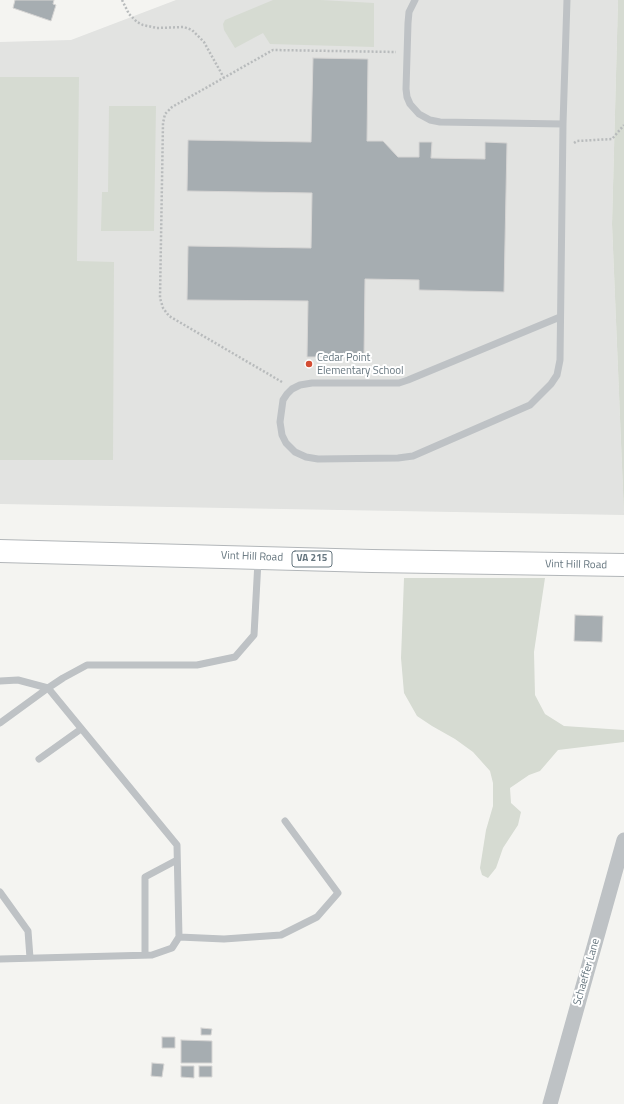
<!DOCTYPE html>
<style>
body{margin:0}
canvas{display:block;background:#f4f4f1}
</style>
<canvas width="624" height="1104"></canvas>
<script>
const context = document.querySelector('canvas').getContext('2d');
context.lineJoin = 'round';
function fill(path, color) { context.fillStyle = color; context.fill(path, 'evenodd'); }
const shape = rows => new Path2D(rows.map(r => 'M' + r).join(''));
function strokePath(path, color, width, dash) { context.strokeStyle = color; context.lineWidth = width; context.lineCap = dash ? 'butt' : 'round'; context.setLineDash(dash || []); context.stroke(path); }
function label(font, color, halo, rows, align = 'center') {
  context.font = font + ' "Titillium Web",sans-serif'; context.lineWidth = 4; context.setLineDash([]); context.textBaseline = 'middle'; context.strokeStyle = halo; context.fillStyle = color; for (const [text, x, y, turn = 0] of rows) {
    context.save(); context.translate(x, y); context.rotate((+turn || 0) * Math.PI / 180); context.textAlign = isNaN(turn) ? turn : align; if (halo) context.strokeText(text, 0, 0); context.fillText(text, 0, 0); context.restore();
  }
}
fill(shape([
 [176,0,618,0,612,224,624,515,0,504,0,42,71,40]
]), '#e2e3e1');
fill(shape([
 [273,0,321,0,374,3,374,47,270,44,263,33,235,48,224,30,223,24,225,20],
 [618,0,624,0,624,515,612,224],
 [0,77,79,77,77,261,114,262,113,460,0,460],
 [109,106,156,106,154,231,101,231,102,192,108,192],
 [404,578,545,578,534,652,535,695,545,714,564,726,624,730,624,742,558,750,540,771,529,775,510,788,511,803,521,812,518,825,503,848,496,868,488,878,482,875,480,868,486,830,493,806,493,783,490,771,473,752,455,739,432,726,417,716,404,693,401,658]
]), '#d6dbd2');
const building = shape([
 [15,0,54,0,53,4,56,5,51,21,13,8,15,0],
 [313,58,368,59,367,141,383,141,398,157,419,157,419,142,432,142,431,158,485,159,485,142,507,143,504,292,419,290,419,280,365,279,364,357,307,357,308,301,187,300,188,246,311,248,312,193,187,191,188,140,311,142,313,58],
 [575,615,603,616,602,642,574,641,575,615],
 [201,1028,212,1029,211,1035,201,1035,201,1028],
 [162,1037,175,1037,175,1048,162,1048,162,1037],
 [181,1040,212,1041,212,1063,181,1063,181,1040],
 [152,1063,164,1064,162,1077,151,1076,152,1063],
 [181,1066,194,1066,194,1078,181,1077,181,1066],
 [199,1066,212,1066,212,1077,199,1077,199,1066]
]);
fill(building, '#a6adb1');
strokePath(building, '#d6d5d4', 1);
const primary = shape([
 [0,551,372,561,624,565]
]);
strokePath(primary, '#b2b6b9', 24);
strokePath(shape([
 [122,0,129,14,137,22,143,25,157,28,184,27,192,30,204,42,224,78],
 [574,143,577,141,612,139,624,125],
 [282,382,169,316,163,308,160,298,163,123,165,114,172,107,273,50,396,52]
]), '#b8bbbc', 2.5, [2, 2]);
strokePath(shape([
 [415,0,409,12,408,23,406,89,407,97,410,104,419,114,430,120,440,122,563,124],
 [560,317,408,380,399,383,312,383,300,385,292,389,287,394,283,400,280,422,282,435,286,443,295,452,306,457,318,459,398,458,413,456,530,405,551,384,557,375,560,360,563,124,567,0],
 [258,561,254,635,235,657,197,665,87,665,63,678,48,688,177,845,179,937,224,939,281,935,317,917,338,893,285,821],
 [0,681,18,680,48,688,0,723],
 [39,759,81,729],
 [0,892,28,931,30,958],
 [145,955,145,877,177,860],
 [0,959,152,955,172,948,179,937]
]), '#bec2c5', 7);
strokePath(shape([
 [550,1104,624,840]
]), '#bec2c5', 15);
strokePath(primary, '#fff', 22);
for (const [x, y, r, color] of [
 [309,364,4,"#d34c32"]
]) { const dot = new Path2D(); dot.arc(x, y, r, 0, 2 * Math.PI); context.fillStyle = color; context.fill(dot); strokePath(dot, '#fff', 1.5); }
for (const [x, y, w] of [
 [312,559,40]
]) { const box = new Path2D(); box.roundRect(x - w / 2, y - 8, w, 16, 3); context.fillStyle = '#fff'; context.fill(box); strokePath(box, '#66767f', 1); }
label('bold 10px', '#66767f', null, [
 ["VA 215",312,559]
]);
label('11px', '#66767f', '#fff', [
 ["Cedar Point",317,358],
 ["Elementary School",317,371]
], 'left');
label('11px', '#66767f', '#fff', [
 ["Vint Hill Road",252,557,2],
 ["Vint Hill Road",576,565,1],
 ["Schaeffer Lane",587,972,-74]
]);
</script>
